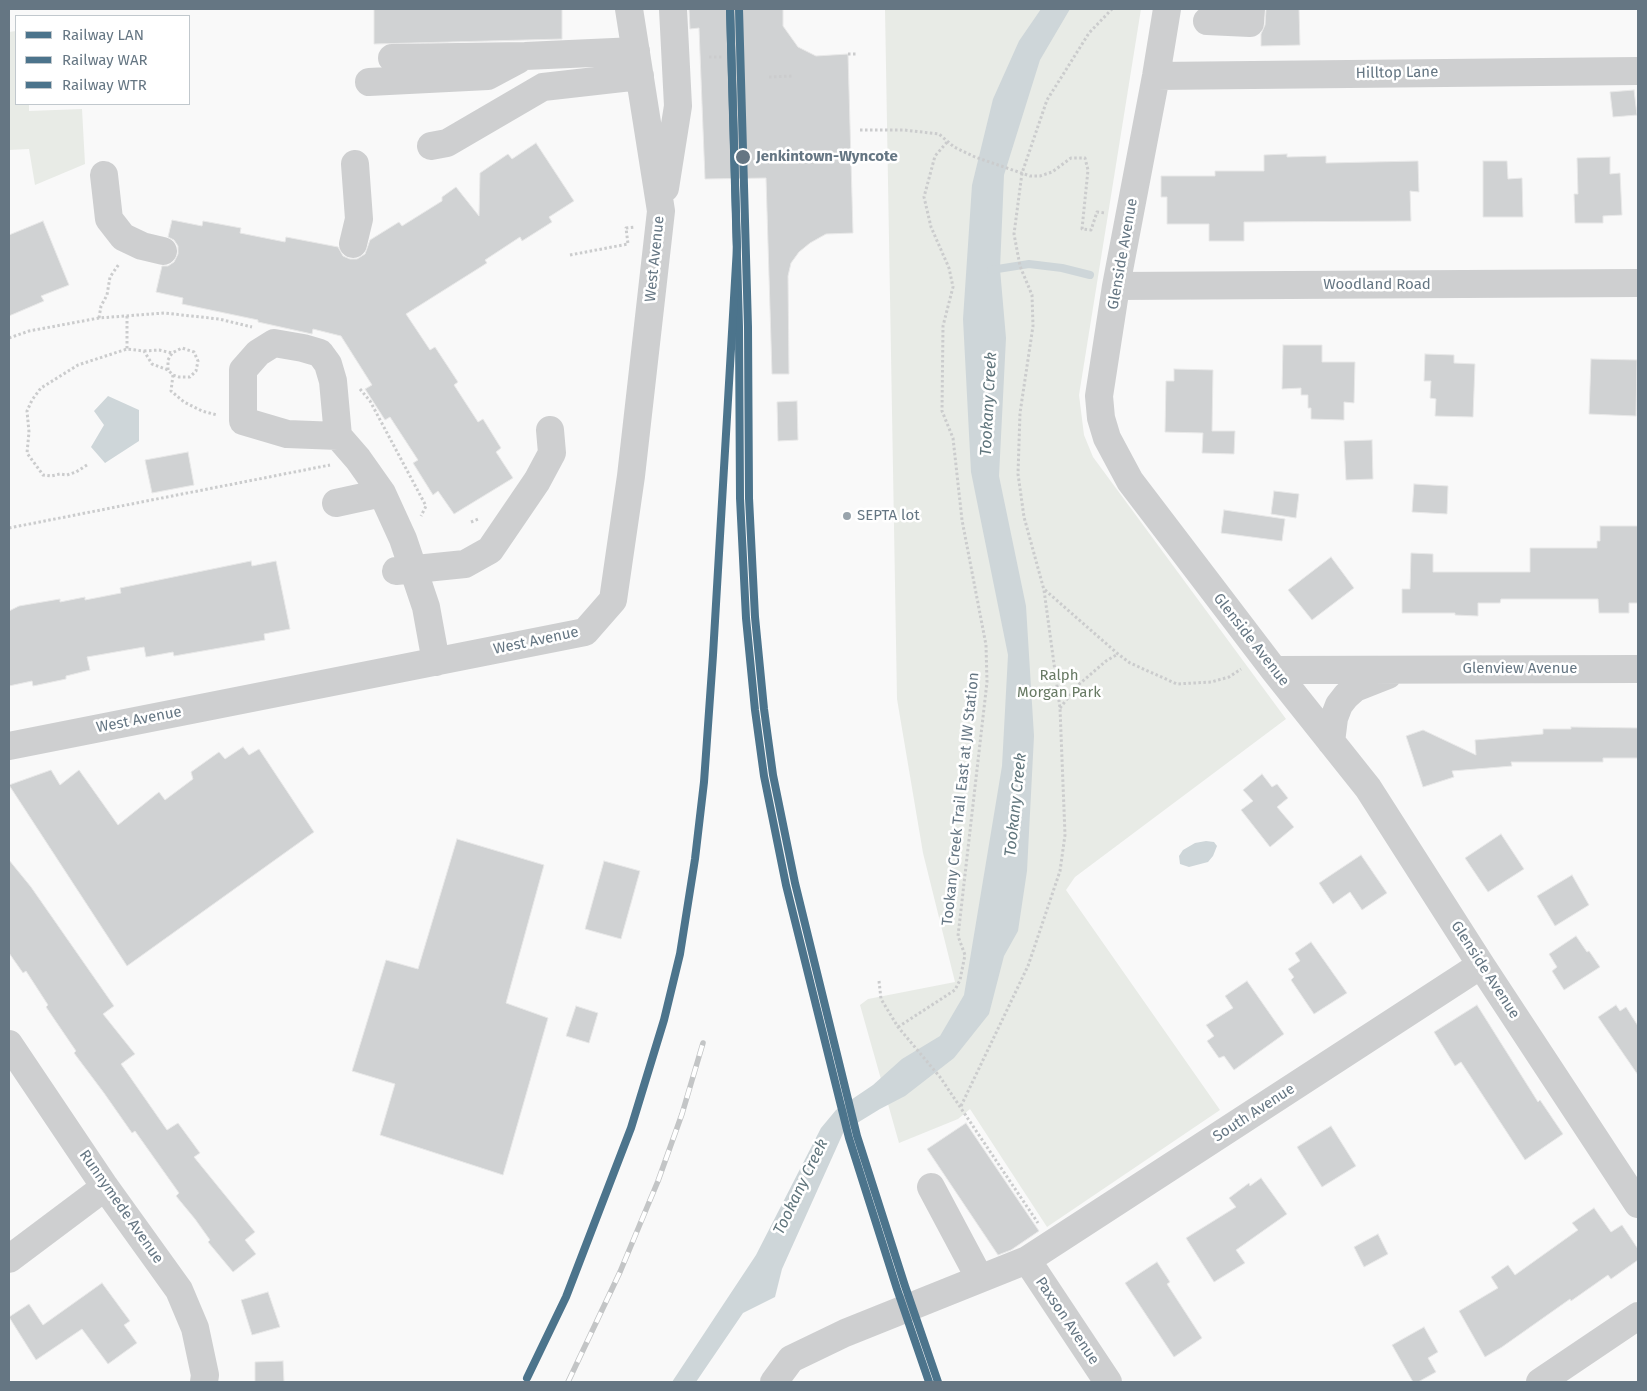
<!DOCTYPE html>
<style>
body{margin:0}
#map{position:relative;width:1647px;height:1391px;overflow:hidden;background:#f9f9f9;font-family:"Fira Sans",sans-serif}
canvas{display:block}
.frame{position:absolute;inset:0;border:10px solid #657683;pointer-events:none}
.legend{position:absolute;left:15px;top:15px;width:175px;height:90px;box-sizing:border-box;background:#fff;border:1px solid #c1c8cd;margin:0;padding:6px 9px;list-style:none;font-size:15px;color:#657683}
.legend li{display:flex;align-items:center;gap:10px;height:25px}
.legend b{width:25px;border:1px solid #c1c8cd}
</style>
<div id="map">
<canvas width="1647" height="1391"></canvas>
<div class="frame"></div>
<ul class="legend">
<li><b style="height:6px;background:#4c748c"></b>Railway LAN</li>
<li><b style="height:6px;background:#4c748c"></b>Railway WAR</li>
<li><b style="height:6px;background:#4c748c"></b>Railway WTR</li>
</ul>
</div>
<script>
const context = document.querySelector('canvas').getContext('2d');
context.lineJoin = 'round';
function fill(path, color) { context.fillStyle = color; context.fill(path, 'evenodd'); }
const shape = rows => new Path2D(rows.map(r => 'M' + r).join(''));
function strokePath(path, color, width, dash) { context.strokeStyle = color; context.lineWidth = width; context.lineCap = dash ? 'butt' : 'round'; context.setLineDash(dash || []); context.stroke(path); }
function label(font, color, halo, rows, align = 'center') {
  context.font = font + ' "Fira Sans",sans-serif'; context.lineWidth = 5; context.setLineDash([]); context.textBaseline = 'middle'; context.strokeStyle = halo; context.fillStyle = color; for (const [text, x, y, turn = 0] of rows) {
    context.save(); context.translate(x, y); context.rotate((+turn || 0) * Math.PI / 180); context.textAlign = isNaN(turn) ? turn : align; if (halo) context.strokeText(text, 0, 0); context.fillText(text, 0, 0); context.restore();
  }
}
fill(shape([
 [885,9,1141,9,1079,395,1084,435,1093,457,1286,719,1075,877,1066,890,1220,1110,1047,1227,970,1109,958,1119,899,1143,860,1005,868,999,955,982,923,853,897,699],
 [16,31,16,104,29,104,29,111,82,109,85,164,35,185,29,149,9,150,9,32]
]), '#e8ebe6');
fill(shape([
 [1041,9,1070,9,1040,60,1004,175,1000,269,1006,338,999,476,1026,606,1034,736,1027,871,1018,931,1004,956,989,1014,954,1058,905,1096,880,1109,844,1131,782,1269,775,1297,743,1313,696,1382,672,1382,756,1255,821,1128,836,1110,873,1085,902,1059,940,1036,964,995,1002,766,1008,655,971,472,963,319,972,185,993,99,1019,41],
 [108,396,139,410,139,441,105,463,91,447,104,425,94,411],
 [1206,841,1214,842,1217,846,1213,856,1208,862,1189,867,1180,864,1179,856,1183,850,1195,843]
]), '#ced6d9');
strokePath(shape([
 [991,270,1029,264,1062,268,1090,275]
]), '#ced6d9', 8);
const building = shape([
 [374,9,562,9,562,39,374,44,374,9],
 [689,9,783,9,783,26,798,47,816,56,848,54,853,233,826,234,810,243,799,252,791,263,788,276,789,374,772,374,766,178,705,179,699,28,690,29,689,9],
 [1266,9,1299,9,1300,45,1261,46,1261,34,1265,25,1266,9],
 [1634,90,1637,115,1613,117,1610,92,1634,90],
 [536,143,574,201,549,217,552,222,522,241,520,237,485,260,487,263,406,314,430,350,435,347,458,382,454,385,478,422,483,419,501,448,496,452,513,478,454,514,438,491,433,495,413,463,418,460,390,417,385,420,365,389,372,385,341,336,313,329,312,334,258,322,258,320,182,304,183,298,156,292,162,266,168,266,174,262,178,254,178,246,174,240,168,237,172,220,202,226,203,221,241,228,240,233,285,242,286,237,338,247,343,256,350,259,357,259,365,254,370,240,399,222,402,226,442,201,442,197,456,187,479,216,480,173,508,154,512,159,536,143],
 [1287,154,1287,157,1326,156,1326,163,1418,161,1419,192,1410,191,1411,221,1244,222,1244,241,1209,241,1209,224,1167,224,1167,197,1161,197,1161,176,1215,176,1215,171,1264,171,1264,155,1287,154],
 [1610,157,1610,174,1620,173,1622,215,1603,216,1603,223,1575,223,1574,194,1578,194,1577,158,1610,157],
 [1483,161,1507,161,1508,179,1522,178,1523,217,1483,217,1483,161],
 [43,221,69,285,41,296,44,301,9,316,9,235,43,221],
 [1283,345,1322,345,1322,362,1355,362,1354,403,1344,402,1344,420,1311,419,1311,408,1308,408,1308,395,1301,395,1301,388,1282,389,1283,345],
 [1425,354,1454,355,1454,363,1475,364,1473,417,1435,416,1436,399,1430,398,1431,381,1424,381,1425,354],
 [1591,359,1637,360,1636,416,1589,414,1591,359],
 [1174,369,1213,370,1212,431,1235,431,1234,454,1202,453,1203,433,1165,432,1166,381,1174,381,1174,369],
 [797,401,798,440,778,441,777,402,797,401],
 [1372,440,1373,479,1346,480,1344,441,1372,440],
 [188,452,194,485,152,493,145,460,188,452],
 [1414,484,1448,486,1447,514,1412,512,1414,484],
 [1274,491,1299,494,1296,518,1271,514,1274,491],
 [1224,510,1285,519,1282,541,1221,533,1224,510],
 [1600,526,1638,526,1638,603,1629,603,1629,613,1599,613,1598,599,1501,599,1500,603,1478,603,1478,616,1455,615,1455,613,1402,613,1402,589,1410,589,1411,553,1433,554,1433,572,1530,572,1530,548,1597,548,1597,541,1600,541,1600,526],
 [1331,557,1354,588,1312,620,1288,590,1331,557],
 [251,561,252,566,276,561,290,629,264,634,265,640,174,656,173,652,146,657,144,647,87,657,90,670,66,676,66,679,33,686,32,681,9,686,9,611,19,606,60,599,60,602,85,597,85,600,121,593,120,588,251,561],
 [1571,727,1638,728,1638,758,1603,758,1603,762,1511,762,1512,766,1452,771,1454,777,1423,787,1406,736,1423,730,1476,755,1475,740,1543,734,1543,729,1571,729,1571,727],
 [243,747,249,755,259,749,314,832,127,966,9,785,51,770,60,785,79,770,118,825,159,792,165,800,193,779,191,772,219,752,225,759,243,747],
 [1262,774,1272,787,1277,784,1288,798,1277,807,1294,827,1270,847,1241,810,1253,801,1243,790,1262,774],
 [1501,834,1524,869,1488,892,1465,858,1501,834],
 [457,839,544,865,506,1003,548,1018,503,1175,380,1135,395,1084,352,1071,386,960,418,969,457,839],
 [1361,855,1387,893,1362,910,1350,892,1333,904,1319,883,1361,855],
 [9,860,31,887,114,1006,103,1014,135,1054,121,1064,167,1130,178,1123,200,1153,194,1157,255,1232,245,1240,256,1254,233,1272,208,1242,210,1240,195,1219,176,1196,179,1193,135,1131,132,1133,104,1093,74,1053,76,1051,46,1007,48,1005,26,971,23,973,9,953,9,860],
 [604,861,640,871,621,939,585,929,604,861],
 [1572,875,1589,905,1555,926,1537,896,1572,875],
 [1576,936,1587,952,1589,951,1600,967,1564,990,1552,971,1557,967,1549,954,1576,936],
 [1311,942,1347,993,1314,1014,1291,980,1294,977,1288,969,1300,961,1295,953,1311,942],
 [1247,981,1284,1034,1234,1070,1224,1056,1219,1058,1207,1041,1214,1036,1206,1025,1233,1008,1225,996,1247,981],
 [1477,1005,1538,1102,1540,1100,1563,1134,1525,1160,1461,1062,1455,1066,1434,1032,1477,1005],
 [1616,1005,1620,1011,1626,1007,1638,1026,1638,1075,1598,1017,1616,1005],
 [576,1006,598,1013,589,1043,566,1036,576,1006],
 [966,1123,1039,1231,1011,1250,998,1255,927,1149,966,1123],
 [1331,1126,1356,1166,1322,1187,1297,1147,1331,1126],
 [1261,1178,1287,1214,1236,1250,1245,1263,1214,1282,1186,1238,1236,1207,1229,1198,1249,1183,1250,1186,1261,1178],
 [1594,1208,1611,1232,1622,1225,1638,1249,1638,1260,1611,1279,1608,1275,1571,1301,1570,1299,1502,1347,1485,1357,1459,1311,1498,1288,1491,1277,1508,1265,1515,1275,1578,1230,1572,1223,1594,1208],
 [1378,1234,1388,1254,1364,1267,1354,1247,1378,1234],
 [1157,1262,1170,1282,1167,1284,1202,1338,1174,1357,1125,1283,1157,1262],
 [102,1283,130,1321,124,1325,137,1343,108,1364,82,1329,36,1360,9,1317,29,1304,43,1325,102,1283],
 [268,1292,280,1327,252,1335,241,1300,268,1292],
 [1424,1327,1438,1352,1428,1358,1436,1372,1418,1382,1413,1382,1392,1345,1424,1327],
 [283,1361,284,1382,255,1382,255,1362,283,1361]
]);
fill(building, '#d0d2d3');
strokePath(building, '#e8e8e8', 1);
strokePath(shape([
 [848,54,857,54],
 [709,57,723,57],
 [769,77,792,76],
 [860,130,904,130,939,134,954,147,975,157,1030,176,1040,176,1052,172,1071,158,1085,158,1088,170,1082,229,1091,230,1097,212,1105,213],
 [570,255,628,244,626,228,635,227],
 [127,316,127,349],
 [99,318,101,306,107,295,110,277,119,264],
 [9,338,29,331,99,318,164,313,219,319,252,327],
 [144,351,159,350,172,353],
 [168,370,168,360,172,353,182,348,194,352,198,361,196,371,190,377,179,377,173,375],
 [360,389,370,401,426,506,421,516],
 [87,465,76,472,67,475,60,474,51,476,43,475,27,453,29,432,27,411,32,400,41,388,78,365,127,349,144,351,152,364,168,370,173,375,171,391,184,402,202,411,217,415],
 [471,522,478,519],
 [9,528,330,465],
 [1045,590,1118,654,1130,663,1177,684,1211,682,1229,677,1241,669],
 [1060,708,1077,686,1106,661,1118,654],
 [879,981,881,999,898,1027,940,1077,1038,1223],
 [898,1027,955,990,960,980,965,955,958,936,987,682,986,645,962,520,953,438,942,411,943,326,953,287,949,268,931,227,924,197,935,156,948,141],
 [961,1106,1028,966,1060,871,1065,835,1060,708,1044,590,1024,517,1018,474,1020,413,1033,326,1032,295,1020,266,1014,234,1022,173,1047,100,1089,33,1112,9]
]), '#cbcccd', 3, [2.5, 2.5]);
strokePath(shape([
 [1167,9,1156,76,1116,286,1099,396,1101,418,1107,438,1130,481,1274,670,1368,788,1481,965,1638,1204],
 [1207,21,1250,23,1251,9],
 [392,58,525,56,636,51],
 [1156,76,1638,71],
 [369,82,488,76,518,60],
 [431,146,447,143,543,87,640,76],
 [104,175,109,219,123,237,142,246,163,251],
 [665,188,678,106,673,9],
 [353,244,359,219,355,164],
 [1116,286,1638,283],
 [338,436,287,434,243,421,243,370,258,353,274,343,303,348,320,353,328,364,333,381,338,436,358,459,382,493,403,539,426,607,436,662],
 [336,503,382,493],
 [396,571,465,564,490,550,537,481,552,453,550,430],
 [1274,670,1638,669],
 [1331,742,1334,718,1339,705,1346,696,1355,688,1388,675],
 [9,746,585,632,613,600,631,476,661,211,629,9],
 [9,1044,105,1187,179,1290,195,1328,205,1375,204,1382],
 [931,1187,980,1279],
 [9,1259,105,1187],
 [1027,1260,1108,1382],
 [774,1382,791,1359,845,1333,1027,1260,1481,965],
 [1540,1382,1638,1316]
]), '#cecfd0', 28);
const rail = shape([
 [568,1382,620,1272,658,1181,682,1114,703,1043]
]);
strokePath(rail, '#c3c5c6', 5.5);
strokePath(rail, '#fff', 4, [11]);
strokePath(shape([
 [739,9,748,327,749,498,755,617,764,709,773,775,795,883,857,1136,905,1286,938,1382]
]), '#4c748c', 8);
strokePath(shape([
 [730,9,739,327,740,498,746,618,755,710,764,776,786,885,849,1138,897,1289,929,1382]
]), '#4c748c', 8);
strokePath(shape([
 [527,1378,566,1297,631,1128,664,1020,680,954,695,859,704,782,713,655,737,247,730,9]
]), '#4c748c', 8);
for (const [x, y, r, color] of [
 [743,157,8,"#657683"],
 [847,516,5,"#99a4ac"]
]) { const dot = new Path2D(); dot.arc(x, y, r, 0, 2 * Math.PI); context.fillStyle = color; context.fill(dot); strokePath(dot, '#fff', 2); }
label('15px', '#657683', '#fff', [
 ["Hilltop Lane",1397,73,-1],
 ["Glenside Avenue",1123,254,-80],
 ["West Avenue",655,259,-84],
 ["Woodland Road",1377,285],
 ["Glenside Avenue",1251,640,52],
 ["West Avenue",536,641,-12],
 ["Glenview Avenue",1520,669],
 ["West Avenue",139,720,-11],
 ["Tookany Creek Trail East at JW Station",961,799,-84],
 ["Glenside Avenue",1485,970,57],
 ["South Avenue",1254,1113,-33],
 ["Runnymede Avenue",121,1207,55],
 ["Paxson Avenue",1067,1321,56]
]);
label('bold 15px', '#657683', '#fff', [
 ["Jenkintown-Wyncote",756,157]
], 'left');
label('15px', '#657683', '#fff', [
 ["SEPTA lot",857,516]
], 'left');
label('15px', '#687a64', '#fff', [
 ["Ralph",1059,676],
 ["Morgan Park",1059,693]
]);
label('italic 16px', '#60757c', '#fff', [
 ["Tookany Creek",989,404,-87],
 ["Tookany Creek",1016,805,-84],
 ["Tookany Creek",801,1187,-64]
]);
</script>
